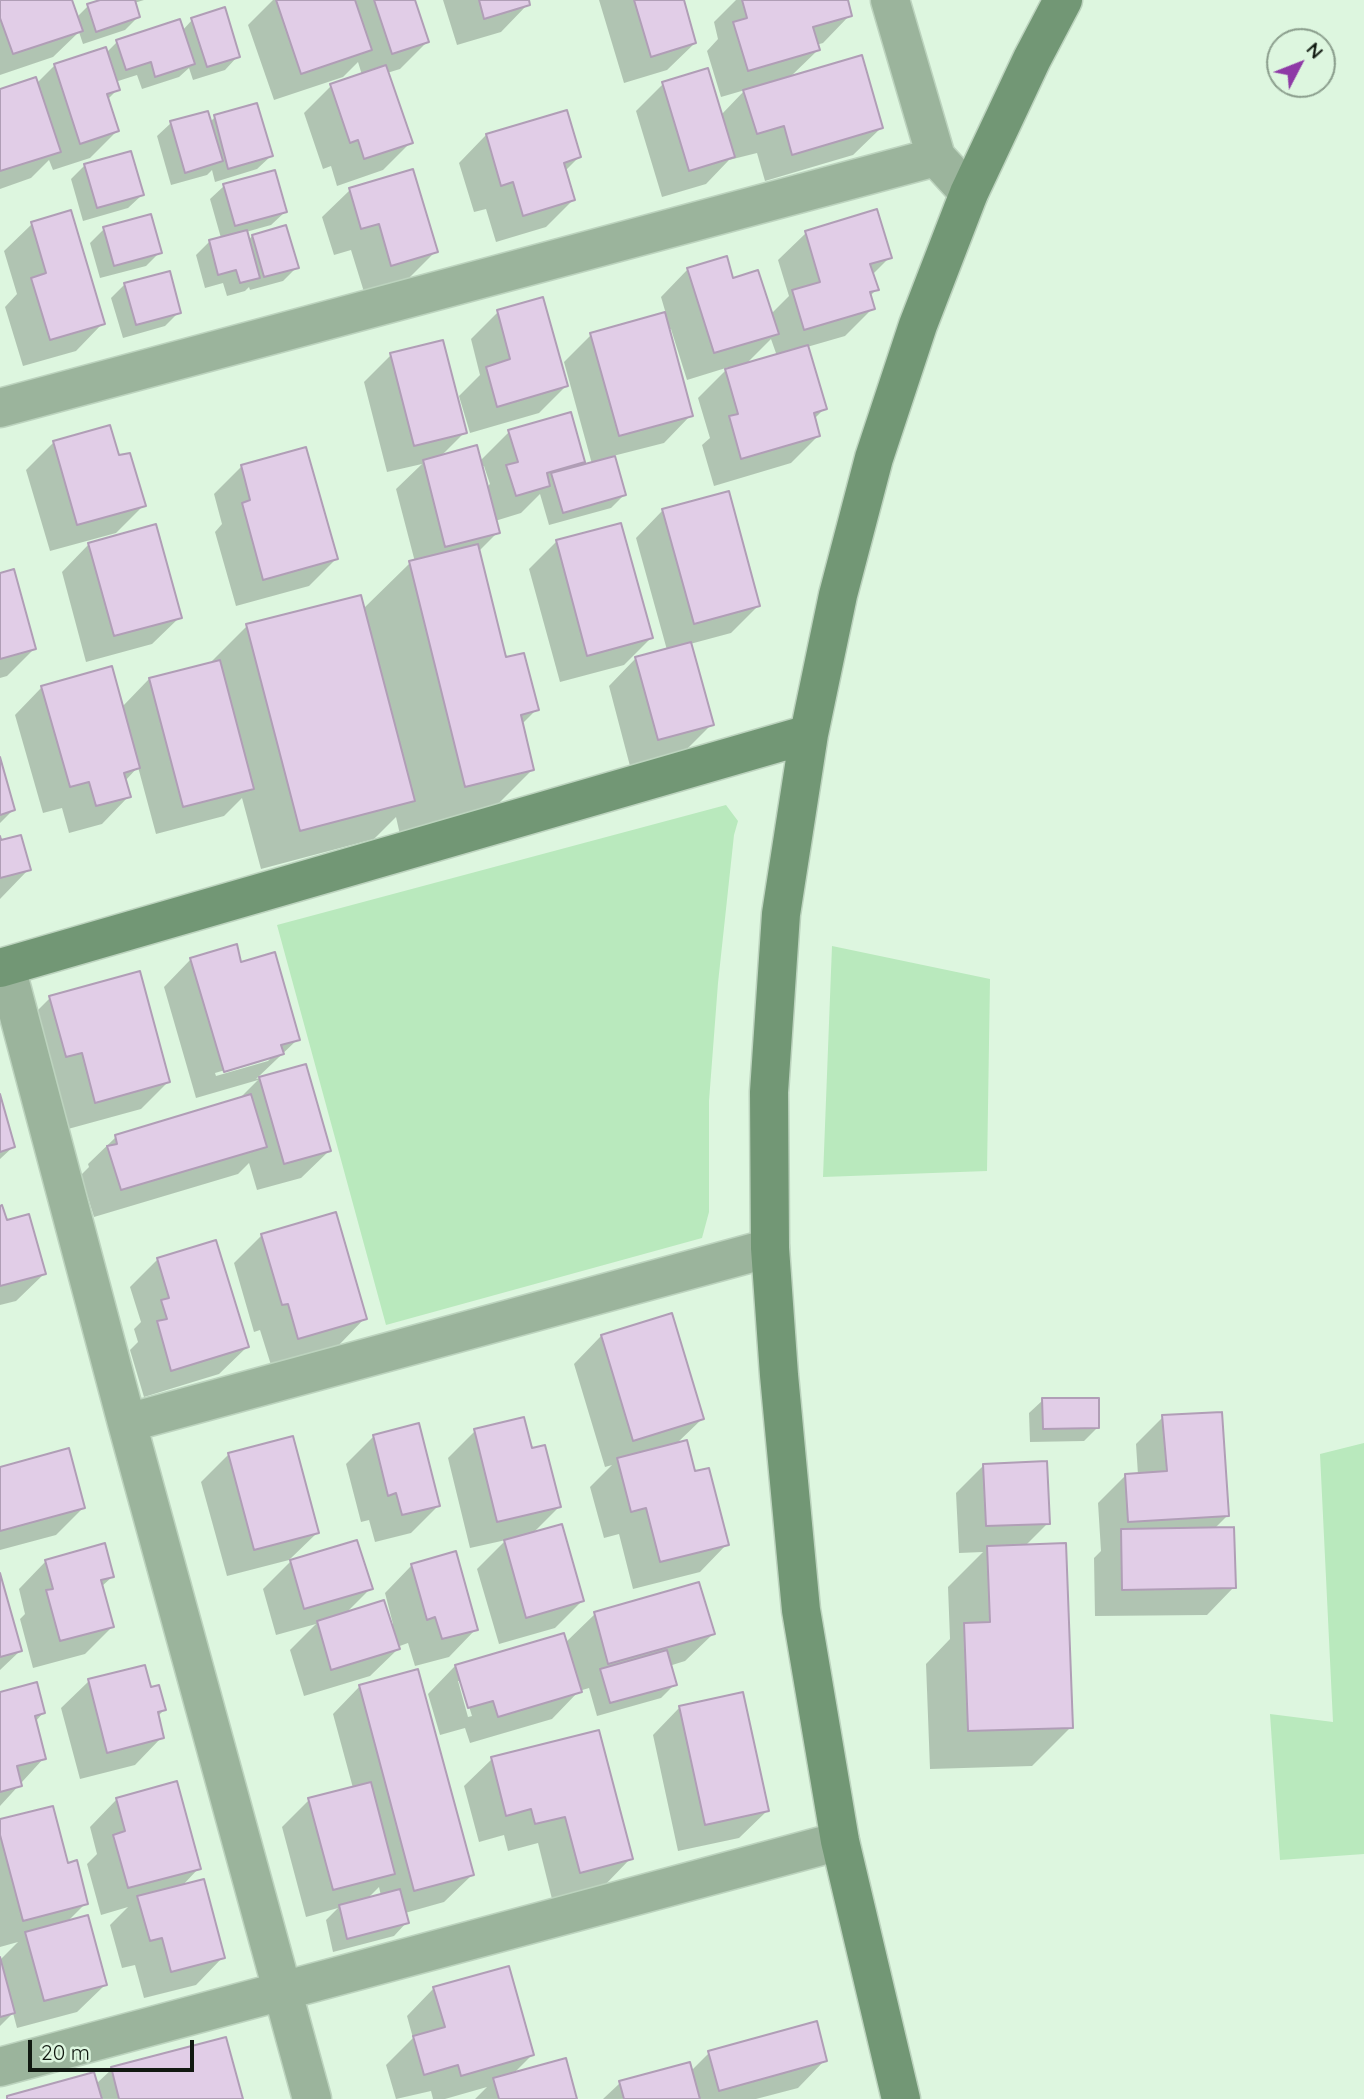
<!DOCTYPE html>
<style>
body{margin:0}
#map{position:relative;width:1364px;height:2099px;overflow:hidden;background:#ddf6df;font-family:Quicksand,sans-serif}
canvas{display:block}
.north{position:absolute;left:1266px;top:28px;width:70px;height:70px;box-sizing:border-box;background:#ddf6df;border:2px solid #8b9e8d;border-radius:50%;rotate:48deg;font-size:19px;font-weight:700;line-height:28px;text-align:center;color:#111911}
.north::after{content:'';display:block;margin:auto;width:24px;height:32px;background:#8e39a6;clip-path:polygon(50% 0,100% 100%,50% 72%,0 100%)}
.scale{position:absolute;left:28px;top:2040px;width:166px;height:32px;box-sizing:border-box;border:4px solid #111911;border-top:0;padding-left:9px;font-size:21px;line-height:24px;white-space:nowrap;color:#111911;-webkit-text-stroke:5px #ddf6df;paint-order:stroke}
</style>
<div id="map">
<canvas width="1364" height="2099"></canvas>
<div class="north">N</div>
<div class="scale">20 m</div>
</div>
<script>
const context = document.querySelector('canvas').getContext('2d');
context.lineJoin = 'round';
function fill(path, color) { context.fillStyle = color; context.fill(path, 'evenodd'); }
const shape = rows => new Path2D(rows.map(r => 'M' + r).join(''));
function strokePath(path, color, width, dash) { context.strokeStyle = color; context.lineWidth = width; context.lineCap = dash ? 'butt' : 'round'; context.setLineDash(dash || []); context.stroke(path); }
fill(shape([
 [726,805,738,821,734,835,718,983,709,1101,709,1212,702,1238,386,1325,277,925],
 [832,946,990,979,987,1171,823,1177],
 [1364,1443,1364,1854,1280,1860,1270,1714,1333,1722,1320,1454]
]), '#b9e9bd');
fill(shape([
 [0,0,70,0,76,18,88,6,106,0,144,0,134,3,138,17,125,30,83,44,79,32,53,57,0,75],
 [273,0,413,0,427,42,400,69,387,73,411,142,383,170,337,186,331,166,323,169,304,113,331,86,362,75,358,62,343,77,274,100,248,25],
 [443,0,527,0,528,4,501,32,457,45],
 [599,0,682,0,695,43,667,70,624,83],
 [736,0,846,0,850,15,823,43,816,45,818,50,789,78,881,128,853,155,765,181,757,153,729,160,706,184,662,197,636,111,663,84,721,115,745,90,721,97,707,51,718,39,714,22],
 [192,20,238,56,225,70,193,80,189,68,179,77,142,89,137,75,115,82,118,89,107,100,117,131,90,158,53,170,49,160,31,178,0,189,0,90,36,84,55,65,106,53,117,42,182,31],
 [215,117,271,156,257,169,215,182,212,170,207,175,171,185,157,136,171,123,210,122],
 [486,135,579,157,565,171,573,200,546,227,496,242,486,209,474,212,459,163],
 [85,165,142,195,128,208,83,221,71,179],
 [224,186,285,212,271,225,246,232,248,241,252,236,297,267,283,281,250,290,249,287,245,291,227,296,223,283,205,288,196,255,210,241,221,238,210,199],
 [350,190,436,251,409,278,364,292,351,250,334,255,322,217],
 [32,224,103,323,76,351,23,366,5,307,17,294,4,251],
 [104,229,160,252,146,266,100,278,90,243],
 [806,233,890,257,872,275,877,289,869,297,873,308,845,336,807,347,825,408,814,419,818,436,791,463,714,486,702,445,710,438,698,398,729,367,687,380,671,329,668,330,691,415,664,443,613,456,625,494,611,508,549,525,540,494,521,513,495,521,498,532,478,552,505,660,537,709,521,725,532,770,470,832,403,848,396,817,374,839,261,869,242,798,224,816,156,834,138,767,125,781,129,796,102,824,69,833,62,808,43,813,15,715,42,687,122,707,149,679,209,664,247,626,363,609,410,563,415,562,396,489,422,464,387,472,364,382,391,355,465,432,440,457,480,461,509,432,584,461,577,468,592,464,564,362,591,335,666,314,661,297,688,269,732,280,771,314,789,296,778,260],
 [771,339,777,356,745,365],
 [484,466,490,484,486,488,481,467],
 [125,284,179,312,165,326,123,338,111,298],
 [498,312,566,386,539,413,470,433,459,396,480,375,471,339],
 [53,443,118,458,144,505,116,533,50,551,26,470],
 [242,466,336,559,309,586,236,606,215,532,222,524,214,494],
 [663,510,758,606,731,633,690,644,712,724,684,752,630,766,609,686,636,658,667,650,636,538],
 [557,541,651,638,624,665,560,682,529,569],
 [89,544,180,617,152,644,86,662,62,572],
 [0,574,34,649,7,676,0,678],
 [0,764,13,810,0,823],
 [0,842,29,869,0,899],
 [191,959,298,1039,256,1079,305,1066,329,1151,301,1178,257,1190,249,1163,238,1174,94,1217,81,1175,89,1167,88,1164,116,1137,238,1100,258,1080,196,1098,164,987],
 [273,1056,268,1061,216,1076,215,1073],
 [50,998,168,1082,141,1109,68,1129,23,1025],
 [0,1101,13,1147,0,1159],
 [0,1208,6,1222,44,1274,16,1301,0,1305],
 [262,1235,365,1318,338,1346,271,1365,260,1330,254,1332,234,1263],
 [158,1259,247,1347,219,1374,144,1397,130,1350,138,1342,134,1329,141,1322,130,1287],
 [601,1336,702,1419,676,1444,694,1473,727,1544,700,1572,633,1589,619,1534,604,1538,590,1487,612,1465,605,1467,574,1364],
 [1043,1400,1098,1427,1084,1441,1030,1442,1029,1413],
 [1163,1417,1228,1515,1214,1529,1234,1587,1207,1615,1095,1616,1094,1558,1101,1551,1098,1503,1125,1476,1138,1475,1136,1444],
 [475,1431,531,1450,559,1507,532,1534,582,1601,555,1628,499,1644,477,1569,506,1540,470,1548,448,1458],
 [373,1437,438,1506,411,1533,375,1542,369,1520,361,1522,346,1464],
 [229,1454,317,1533,289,1560,227,1576,201,1482],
 [984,1465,1048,1523,1024,1547,1071,1727,1032,1766,930,1769,926,1664,950,1639,948,1587,983,1552,959,1553,956,1493],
 [0,1469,84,1507,56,1535,0,1550],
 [356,1542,371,1588,345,1614,393,1624,385,1593,412,1565,476,1629,449,1657,415,1666,408,1643,397,1647,398,1649,370,1676,304,1696,290,1650,316,1624,276,1635,263,1589,290,1562],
 [46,1561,112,1577,101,1587,112,1627,85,1654,33,1668,20,1619,25,1614,19,1589],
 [0,1577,20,1651,0,1670],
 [595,1614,713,1634,685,1661,669,1666,675,1684,661,1698,597,1716,589,1688,579,1691,552,1719,470,1743,465,1728,440,1735,428,1694,455,1666,565,1643],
 [458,1681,461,1681,472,1716,468,1717],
 [89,1681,150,1689,164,1710,157,1717,162,1737,135,1765,80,1779,61,1708],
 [360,1686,472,1875,444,1902,405,1913,407,1922,394,1936,333,1952,326,1920,338,1908,306,1917,282,1827,309,1800,353,1788,333,1714],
 [379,1887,381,1896,367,1899],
 [0,1694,43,1713,35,1722,44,1758,0,1806],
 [680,1707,767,1811,739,1838,678,1851,653,1735],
 [492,1759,631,1858,604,1886,552,1899,538,1843,508,1851,504,1835,479,1842,464,1786],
 [117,1799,199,1868,181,1887,223,1957,196,1985,144,1998,135,1965,122,1968,110,1925,128,1907,101,1915,87,1864,97,1854,90,1827],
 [0,1821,67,1865,86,1903,66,1923,105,1985,77,2012,17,2028,13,2013,0,2026,0,1960,18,1942,0,1947],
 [434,1988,532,2055,512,2075,576,2099,475,2099,487,2087,445,2099,433,2099,431,2091,396,2099,386,2065,413,2038,407,2016],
 [709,2053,825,2060,798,2088,756,2099,603,2099,620,2083,691,2071],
 [112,2069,240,2099,6,2099,96,2084]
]), '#0003');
const building = shape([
 [0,0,72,0,83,31,13,54,0,18,0,0],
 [100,0,135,0,140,17,96,32,87,4,100,0],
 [276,0,355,0,372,50,301,74,276,0],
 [374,0,415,0,429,42,392,54,374,0],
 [479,0,529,0,530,5,484,19,479,0],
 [634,0,684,0,696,43,651,57,634,0],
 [742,0,848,0,852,16,813,27,820,50,748,71,733,22,747,18,742,0],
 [225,7,240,57,207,67,191,18,225,7],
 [180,19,195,64,155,77,151,62,126,70,116,40,180,19],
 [106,47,120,90,107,94,119,131,80,144,54,64,106,47],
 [862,55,883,128,792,155,784,126,757,134,743,90,862,55],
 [386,65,413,143,364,159,358,140,350,143,330,84,386,65],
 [708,68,735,157,689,171,662,82,708,68],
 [36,77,61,152,0,171,0,89,36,77],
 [257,103,273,156,228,169,214,115,257,103],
 [567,110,581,157,564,163,575,200,523,216,513,182,501,186,486,134,567,110],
 [208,111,223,161,185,173,170,121,208,111],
 [131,151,144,195,97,208,84,164,131,151],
 [413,169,438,252,391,266,379,224,361,229,349,188,413,169],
 [275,170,287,212,235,226,223,184,275,170],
 [877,209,892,258,870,264,879,290,870,292,875,309,804,330,792,290,820,282,805,231,877,209],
 [71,210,105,324,50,340,31,278,46,273,31,222,71,210],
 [151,214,162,253,114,266,103,227,151,214],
 [286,225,299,268,264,277,252,235,286,225],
 [247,230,260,278,240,283,236,270,218,275,209,240,247,230],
 [727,256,733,278,758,270,779,334,714,353,687,268,727,256],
 [170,271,181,313,136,325,124,283,170,271],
 [543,297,568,386,497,407,486,367,510,359,497,310,543,297],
 [665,312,693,416,619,436,590,333,665,312],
 [443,340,467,433,414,446,390,353,443,340],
 [808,345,827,409,814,413,820,436,741,459,729,416,738,414,725,369,808,345],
 [571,412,585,462,547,473,550,486,516,496,506,465,518,462,508,430,571,412],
 [110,425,119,455,130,453,146,506,77,525,53,441,110,425],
 [477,445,500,533,445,547,423,460,477,445],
 [306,447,338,559,263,580,242,503,250,500,241,465,306,447],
 [615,456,626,495,563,513,551,473,615,456],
 [729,491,760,606,694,624,662,509,729,491],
 [621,523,653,638,587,656,556,540,621,523],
 [156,524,182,618,114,636,88,543,156,524],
 [478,544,506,657,524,653,539,710,521,715,534,770,465,787,409,561,478,544],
 [14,569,36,649,0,659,0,573,14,569],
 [361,595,415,801,300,831,246,624,361,595],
 [691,642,714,725,658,740,635,657,691,642],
 [220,660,254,789,183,807,149,678,220,660],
 [112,666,140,768,124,773,131,797,96,806,89,782,70,787,41,686,112,666],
 [0,757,15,810,0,815,0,757],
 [21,835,31,870,0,878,0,836,1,840,21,835],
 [237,944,241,962,275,952,300,1040,281,1045,284,1054,224,1072,190,958,237,944],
 [140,971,170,1082,95,1103,82,1053,66,1057,49,996,140,971],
 [306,1064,331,1151,284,1164,259,1077,306,1064],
 [0,1094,15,1147,0,1152,0,1094],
 [251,1094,267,1147,121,1190,107,1146,117,1144,115,1135,251,1094],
 [2,1205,7,1220,29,1214,46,1274,0,1286,0,1206,2,1205],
 [336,1212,367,1319,298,1339,288,1304,282,1305,261,1234,336,1212],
 [216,1240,249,1347,171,1371,157,1321,167,1319,161,1300,169,1298,157,1258,216,1240],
 [672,1313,704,1419,633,1441,601,1335,672,1313],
 [1042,1398,1099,1398,1099,1428,1043,1429,1042,1398],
 [1222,1412,1229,1516,1128,1522,1125,1474,1167,1471,1162,1415,1222,1412],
 [524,1417,532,1448,545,1445,561,1507,497,1522,474,1429,524,1417],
 [419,1423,440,1506,402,1515,396,1493,388,1496,373,1435,419,1423],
 [293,1436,319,1533,254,1550,228,1453,293,1436],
 [687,1440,695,1471,709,1468,729,1545,660,1562,646,1508,631,1512,617,1458,687,1440],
 [69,1448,85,1508,0,1531,0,1467,69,1448],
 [1047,1461,1050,1524,986,1526,983,1464,1047,1461],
 [562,1524,584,1601,526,1618,504,1540,562,1524],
 [1234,1527,1236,1588,1122,1590,1121,1529,1234,1527],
 [357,1540,373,1589,304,1609,290,1560,357,1540],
 [105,1543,114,1577,101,1580,114,1627,60,1641,46,1590,53,1589,45,1560,105,1543],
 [1066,1543,1073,1728,968,1731,964,1623,990,1622,987,1546,1066,1543],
 [456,1551,478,1630,442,1639,435,1617,427,1620,411,1564,456,1551],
 [0,1573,22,1651,0,1657,0,1573],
 [699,1582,715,1634,608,1664,594,1612,699,1582],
 [384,1600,400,1649,331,1670,317,1621,384,1600],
 [564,1633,582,1692,498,1717,493,1701,468,1708,455,1665,564,1633],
 [667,1650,677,1685,610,1703,600,1669,667,1650],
 [145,1665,151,1687,159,1685,166,1710,158,1712,164,1738,107,1753,88,1679,145,1665],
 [418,1669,474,1875,414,1891,359,1685,418,1669],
 [37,1682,45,1713,35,1716,46,1759,17,1766,22,1786,0,1792,0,1692,37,1682],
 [743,1692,769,1811,705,1825,679,1706,743,1692],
 [599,1730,633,1859,580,1873,565,1817,535,1824,531,1809,506,1816,491,1757,599,1730],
 [177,1781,201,1869,128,1888,113,1835,125,1831,116,1798,177,1781],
 [371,1782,395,1874,333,1890,308,1798,371,1782],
 [53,1806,68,1863,77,1860,88,1904,23,1921,0,1835,0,1819,53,1806],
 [204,1879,225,1958,171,1972,162,1938,150,1941,137,1896,204,1879],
 [400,1889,409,1923,347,1939,339,1905,400,1889],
 [88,1915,107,1985,44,2001,25,1932,88,1915],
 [0,1957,15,2013,0,2017,0,1957],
 [509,1966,534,2055,461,2076,458,2065,424,2075,413,2036,445,2027,433,1987,509,1966],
 [817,2021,827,2061,719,2091,708,2051,817,2021],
 [226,2037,243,2099,119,2099,111,2067,226,2037],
 [566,2058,577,2099,499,2099,493,2078,566,2058],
 [690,2062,700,2099,624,2099,619,2081,690,2062],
 [94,2072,102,2099,7,2099,7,2096,94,2072]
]);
fill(building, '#e1cde7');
strokePath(building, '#b09eb6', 2);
const street = shape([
 [890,0,936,157,969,193],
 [0,408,936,157],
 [6,967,127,1423,312,2099],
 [127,1423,770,1248],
 [0,2067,840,1841]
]);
const secondary = shape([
 [0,968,809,734],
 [901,2099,840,1841,801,1610,779,1375,770,1248,769,1092,781,914,809,734,838,595,874,458,918,325,969,193,1032,59,1063,0]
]);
strokePath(street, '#bcd3be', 41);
strokePath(secondary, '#bcd3be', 41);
strokePath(street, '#9bb49c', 38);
strokePath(secondary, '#729775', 38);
</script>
